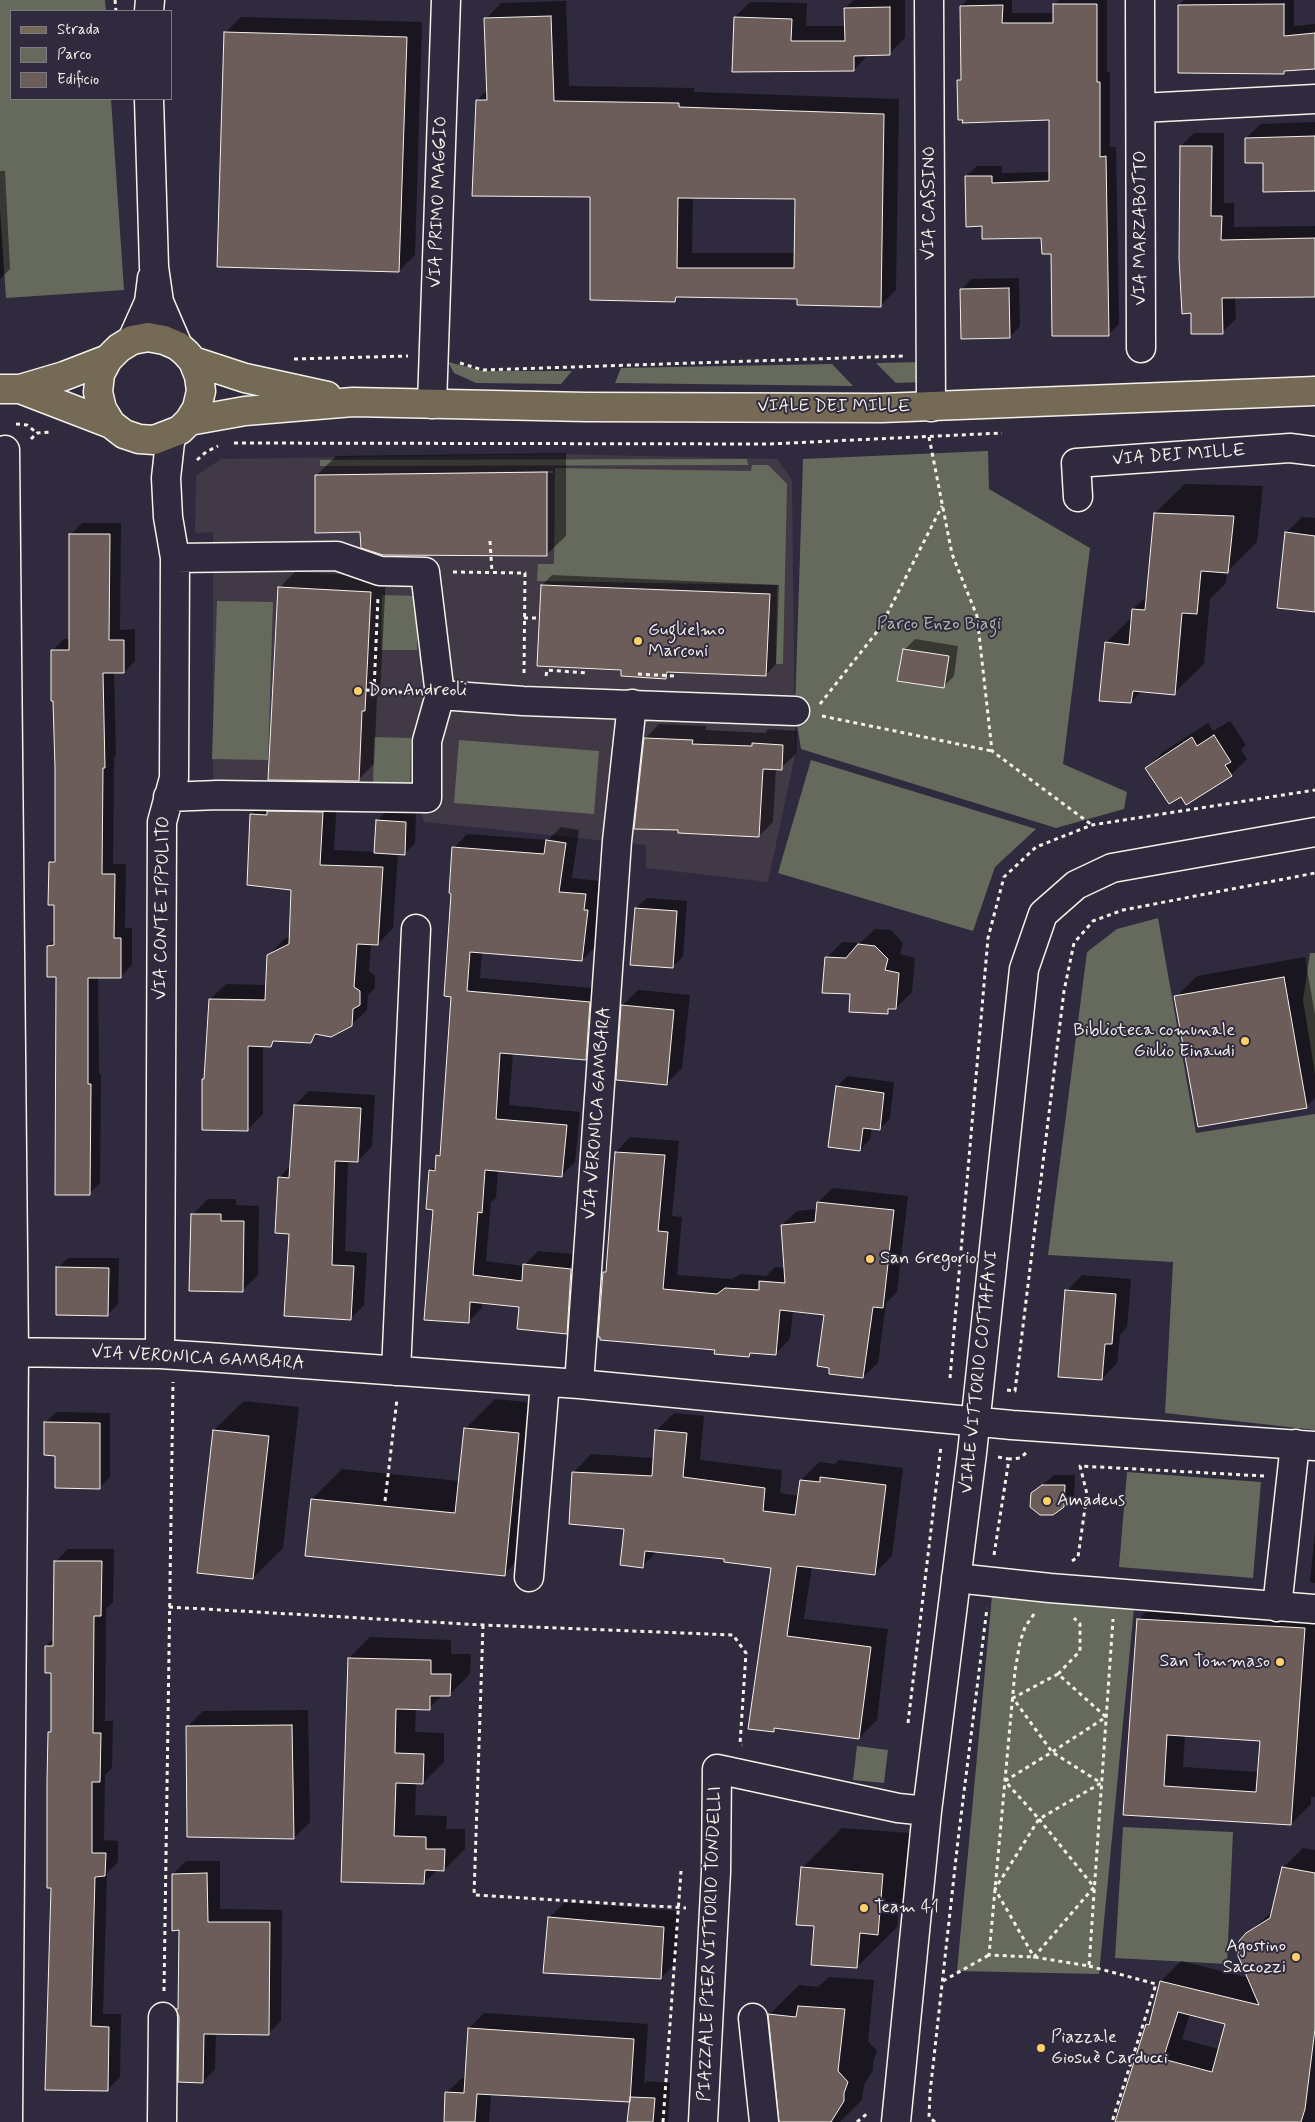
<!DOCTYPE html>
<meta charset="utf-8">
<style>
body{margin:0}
#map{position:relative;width:1315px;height:2122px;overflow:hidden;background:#2f2a3d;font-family:Mynerve,sans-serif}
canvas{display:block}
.legend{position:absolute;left:10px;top:10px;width:162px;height:90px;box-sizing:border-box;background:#2f2a3d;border:1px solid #7e7a81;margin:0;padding:6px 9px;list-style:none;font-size:15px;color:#f4f1e8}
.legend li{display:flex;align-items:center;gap:10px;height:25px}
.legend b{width:25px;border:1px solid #7e7a81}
</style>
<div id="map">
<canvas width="1315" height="2122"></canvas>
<ul class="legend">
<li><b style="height:6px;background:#756a55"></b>Strada</li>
<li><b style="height:14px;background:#666a5c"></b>Parco</li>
<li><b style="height:14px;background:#6d5d5a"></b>Edificio</li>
</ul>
</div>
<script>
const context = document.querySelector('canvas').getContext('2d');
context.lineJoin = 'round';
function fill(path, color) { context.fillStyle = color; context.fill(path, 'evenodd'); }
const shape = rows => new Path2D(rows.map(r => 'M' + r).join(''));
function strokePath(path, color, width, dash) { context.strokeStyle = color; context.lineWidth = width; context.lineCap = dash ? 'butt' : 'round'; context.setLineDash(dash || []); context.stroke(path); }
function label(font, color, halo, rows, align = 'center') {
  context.font = font + ' Mynerve,sans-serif'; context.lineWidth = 4; context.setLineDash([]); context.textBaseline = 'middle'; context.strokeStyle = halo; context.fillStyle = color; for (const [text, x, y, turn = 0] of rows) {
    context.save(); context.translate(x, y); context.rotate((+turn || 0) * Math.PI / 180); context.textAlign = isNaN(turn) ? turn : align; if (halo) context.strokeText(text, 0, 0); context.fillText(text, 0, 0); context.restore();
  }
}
fill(shape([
 [556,454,777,459,792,480,795,755,768,882,646,868,646,845,424,822,420,810,213,782,213,532,195,533,196,476,221,459]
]), '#423946');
fill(shape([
 [0,0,105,0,106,11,11,11,11,99,111,99,124,290,6,298,0,210],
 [448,362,483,371,572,371,561,384,476,383,454,373],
 [923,362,924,382,896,383,876,363],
 [832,364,853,386,615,383,621,368],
 [988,451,989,489,1090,548,1063,764,1127,792,1124,809,1056,828,801,749,795,711,803,459],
 [747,459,748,465,320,466,320,460],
 [752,465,768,465,787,484,783,664,776,664,777,585,537,581,538,564,554,564,555,468,751,471],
 [382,595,418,596,417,650,381,650],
 [217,601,273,602,268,760,212,759],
 [374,737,411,738,410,792,373,791],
 [459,740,599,751,594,814,454,803],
 [811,760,1036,829,995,867,973,931,778,873],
 [1158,918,1196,1133,1315,1114,1315,1430,1165,1413,1173,1262,1048,1255,1087,952,1117,929],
 [1310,953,1315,953,1315,1074,1303,1000],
 [1127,1472,1261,1482,1253,1578,1119,1567],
 [993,1585,1135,1597,1099,1974,957,1971],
 [857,1746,888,1750,884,1783,853,1780],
 [1123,1827,1233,1832,1227,1964,1115,1958]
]), '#666a5c');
fill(shape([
 [854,0,905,0,905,38,889,54,869,54,854,70,735,17,750,2,807,3,806,26,846,26,845,8],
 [967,0,1012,0,1012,13,1054,13,1054,5,1059,0,1107,0,1107,72,1110,72,1110,147,1116,147,1119,324,1109,334,1043,237,983,225,966,176,977,166,1002,166,1002,173,1050,172,1050,119,958,81,962,77,961,6],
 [1184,0,1294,0,1294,26,1315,24,1315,68,1287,70,1284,73,1179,5],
 [566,1,569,86,694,88,694,92,899,99,896,290,880,306,798,297,680,296,675,301,592,196,477,100,488,89,486,19,501,3],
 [693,197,796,198,795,253,692,253],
 [241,17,422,22,415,255,399,271,225,33],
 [1315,122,1315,190,1264,162,1246,138,1261,124],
 [1194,133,1224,133,1224,203,1234,203,1234,227,1315,226,1315,296,1235,297,1236,319,1222,332,1181,146],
 [0,171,5,171,10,269,0,279],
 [1019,278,1020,326,1010,337,961,290,971,279],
 [566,453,566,536,546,555,362,530,316,476,336,456],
 [553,471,553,473,334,476,334,474],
 [1185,484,1263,486,1257,542,1227,572,1226,583,1210,599,1204,664,1174,693,1143,690,1131,702,1106,643,1133,616,1133,609,1148,595,1155,513],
 [1302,517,1315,518,1315,611,1286,533],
 [82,523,121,523,120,630,135,629,135,661,124,672,114,672,116,755,114,758,113,864,126,864,125,928,132,928,132,965,121,976,98,976,99,1074,101,1074,100,1183,89,1194,57,976,48,946,55,940,55,904,50,863,56,857,57,768,52,651,64,639,70,639,70,535],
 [295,572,386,576,380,694,377,697,374,764,358,780,279,588],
 [552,575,779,585,776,664,766,675,672,671,666,677,623,668,542,585],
 [915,639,958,646,954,676,943,687,904,650],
 [1230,721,1246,745,1241,750,1247,759,1231,775,1186,803,1181,795,1147,768,1163,752,1208,723,1213,731],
 [659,724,706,726,706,730,765,733,768,729,797,731,796,754,781,768,776,768,773,822,759,836,645,739],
 [337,797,334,850,375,852,377,821,387,810,416,812,415,843,404,854,398,853,393,928,378,944,371,943,369,971,375,976,375,988,368,995,367,1010,351,1025,319,1034,310,1042,276,1040,270,1045,263,1045,263,1114,248,1129,203,1080,206,1077,210,999,226,984,267,985,268,956,283,940,290,936,292,889,251,815,266,799],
 [561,827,579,830,572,878,599,881,597,897,601,897,596,946,582,960,482,952,480,978,603,989,599,1045,586,1059,513,1053,509,1105,580,1112,575,1162,561,1176,498,1170,496,1198,491,1202,486,1261,524,1266,538,1251,585,1255,580,1319,566,1332,521,1306,482,1302,482,1308,468,1322,435,1208,430,1171,437,1164,438,1156,441,1152,452,995,454,848,467,834,548,840],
 [647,898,687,901,683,957,672,967,636,908],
 [875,929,891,930,903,943,900,954,915,958,912,992,896,1008,892,1008,887,1013,827,958,842,942,860,943],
 [1305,957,1315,1015,1315,1098,1307,1106,1176,997,1197,976],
 [638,990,690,995,682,1068,666,1084,622,1006],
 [847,1076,894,1082,890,1119,879,1129,872,1128,870,1139,860,1150,837,1087],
 [309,1091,375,1095,372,1146,358,1161,348,1160,345,1251,367,1253,364,1305,350,1319,290,1233,279,1178,291,1165,295,1105],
 [630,1137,679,1141,672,1216,682,1217,677,1275,732,1279,741,1274,766,1276,775,1267,785,1268,782,1225,797,1211,817,1209,818,1202,833,1188,908,1196,897,1292,886,1303,878,1363,863,1377,825,1314,793,1310,790,1339,776,1353,753,1352,748,1356,716,1349,604,1272,608,1268,616,1152],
 [208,1199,236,1199,236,1205,259,1206,258,1275,242,1291,192,1215],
 [68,1258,119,1258,118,1304,108,1314,58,1268],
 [1082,1275,1131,1279,1127,1327,1120,1335,1117,1363,1102,1379,1067,1291],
 [495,1399,548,1404,534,1545,504,1574,312,1499,342,1469,459,1481,465,1429],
 [244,1401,299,1407,283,1548,253,1578,214,1430],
 [56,1412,110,1413,110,1477,99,1488,45,1423],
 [674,1413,704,1416,700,1460,782,1470,780,1493,799,1496,801,1480,819,1462,835,1464,839,1460,903,1468,892,1556,874,1574,812,1566,804,1619,888,1629,877,1720,859,1738,777,1727,773,1731,772,1566,726,1558,658,1551,642,1566,626,1528,574,1472,591,1454,654,1458,656,1431],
 [1054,1475,1075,1475,1074,1496,1063,1507,1032,1494],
 [1315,1531,1315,1583,1310,1582],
 [68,1549,114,1549,113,1602,106,1609,105,1721,113,1721,112,1768,105,1775,104,1840,118,1841,118,1862,107,1873,103,2014,121,2014,120,2077,107,2090,52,1886,49,1732,52,1730,52,1671,46,1646,54,1638,56,1561],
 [1158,1600,1315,1609,1315,1797,1311,1797,1311,1804,1291,1824,1125,1814,1138,1620],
 [1185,1735,1261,1740,1259,1772,1183,1767],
 [370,1637,451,1640,451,1654,471,1654,470,1674,449,1695,443,1695,429,1708,416,1708,415,1732,444,1733,444,1762,423,1783,416,1783,415,1815,447,1816,446,1829,465,1829,465,1849,444,1870,438,1869,424,1883,342,1881,349,1658],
 [308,1710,310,1822,294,1838,187,1727,203,1711],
 [842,1828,922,1834,917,1893,898,1913,897,1927,857,1967,816,1925,802,1868],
 [1303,1848,1315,1850,1315,2122,1117,2122,1147,2025,1151,2021,1161,1981,1181,1961,1249,1978,1247,1934,1274,1910,1283,1868],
 [1190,2014,1227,2023,1219,2049,1182,2039],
 [186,1861,220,1861,220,1909,282,1910,281,2021,268,2034,216,2033,215,2069,203,2082,178,2009,180,2007,180,1929,173,1874],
 [565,1902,679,1911,677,1962,661,1978,549,1918],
 [829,1977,874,1980,868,2041,877,2051,873,2062,873,2070,864,2085,862,2100,840,2122,780,2122,769,2015,799,1985,818,1987],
 [484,2013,648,2024,644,2084,647,2081,670,2083,668,2122,628,2122,631,2098,491,2094,489,2122,445,2122,446,2093,462,2078,466,2078,469,2028]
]), '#0007');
const building = shape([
 [1053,4,1097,4,1097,82,1100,82,1100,157,1106,156,1109,336,1052,336,1051,254,1042,254,1041,238,982,239,982,226,966,227,965,176,992,176,992,183,1049,181,1049,120,962,123,963,120,958,120,957,80,961,80,960,6,1003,5,1002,23,1053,23,1053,4],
 [1284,4,1284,36,1315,33,1315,69,1284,71,1284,74,1178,73,1178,5,1284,4],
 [890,7,890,55,854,56,854,71,732,72,734,17,792,19,791,41,845,41,844,8,890,7],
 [551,16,554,101,679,103,679,107,884,114,881,307,797,305,797,299,676,297,675,302,590,300,590,197,472,196,476,100,487,100,484,18,551,16],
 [678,198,795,199,794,268,677,268,678,198],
 [224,32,407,37,399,272,217,267,224,32],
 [1315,136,1315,191,1263,192,1263,163,1245,163,1245,138,1315,136],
 [1180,146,1212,146,1211,216,1222,216,1221,240,1315,238,1315,297,1222,298,1223,334,1191,334,1191,313,1182,314,1179,258,1180,146],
 [1009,288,1010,338,961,339,960,289,1009,288],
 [547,472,547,556,383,555,361,548,360,532,315,533,315,475,547,472],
 [1154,513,1234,516,1228,573,1201,571,1197,614,1182,613,1175,695,1133,691,1131,703,1099,701,1105,642,1129,645,1132,609,1145,610,1154,513],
 [1285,532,1315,536,1315,612,1277,608,1285,532],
 [69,534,110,534,109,640,124,640,124,673,103,673,105,768,103,768,102,874,115,874,114,938,121,938,121,978,88,978,88,1084,91,1084,90,1195,55,1195,56,977,47,977,47,946,54,945,54,905,48,905,49,862,55,862,55,768,53,701,51,701,51,650,69,650,69,534],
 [541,585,770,594,766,676,667,672,666,679,621,676,621,670,537,666,541,585],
 [278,587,371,592,365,711,362,711,359,781,268,780,278,587],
 [903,649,949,656,944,688,897,681,903,649],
 [1214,735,1231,762,1225,765,1232,776,1186,805,1181,797,1169,804,1145,768,1192,737,1197,746,1214,735],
 [644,738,693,740,692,744,752,746,752,743,783,745,782,770,763,769,759,837,678,833,678,830,634,829,644,738],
 [267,811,323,812,320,865,383,867,378,945,357,944,354,987,360,991,360,1005,353,1009,352,1026,331,1037,315,1034,311,1043,273,1041,271,1047,248,1046,248,1131,202,1130,202,1079,204,1079,209,999,265,1000,267,955,289,944,291,890,247,885,250,814,267,815,267,811],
 [376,820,406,822,405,855,374,853,376,820],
 [546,840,566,843,559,892,586,894,584,910,588,910,582,961,470,952,467,991,590,1002,586,1060,500,1053,496,1119,567,1125,562,1177,485,1170,482,1213,478,1212,473,1275,522,1281,523,1264,571,1269,567,1334,517,1329,519,1307,470,1302,469,1323,424,1320,433,1210,426,1209,429,1170,435,1171,436,1155,440,1156,451,997,444,996,451,894,449,893,452,847,544,854,546,840],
 [635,908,677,911,673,968,630,965,635,908],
 [858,944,875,946,888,959,885,970,899,973,896,1009,888,1009,888,1014,849,1012,850,994,822,993,825,957,846,958,858,944],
 [1284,977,1307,1108,1198,1127,1174,996,1284,977],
 [621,1005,674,1010,667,1085,616,1080,621,1005],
 [836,1086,884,1093,880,1130,863,1128,860,1151,828,1147,836,1086],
 [294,1105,361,1108,358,1162,335,1161,332,1265,354,1266,351,1320,284,1316,289,1234,275,1233,278,1177,289,1178,294,1105],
 [615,1152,665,1155,658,1231,668,1232,663,1289,717,1294,725,1288,759,1290,759,1281,785,1283,781,1225,815,1222,817,1202,894,1210,883,1308,873,1307,863,1378,829,1374,829,1368,817,1366,824,1315,780,1310,776,1355,750,1353,749,1357,714,1354,715,1350,600,1340,600,1337,598,1337,603,1272,606,1272,615,1152],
 [191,1214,221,1214,221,1221,244,1221,243,1292,189,1291,191,1214],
 [56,1267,109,1268,108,1316,56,1315,56,1267],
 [1065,1290,1116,1294,1112,1344,1105,1344,1102,1380,1058,1377,1065,1290],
 [44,1422,100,1423,100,1489,55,1488,55,1456,44,1455,44,1422],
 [464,1428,519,1433,505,1576,305,1556,311,1499,455,1513,464,1428],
 [213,1430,269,1436,253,1579,197,1573,213,1430],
 [655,1430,687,1433,683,1477,765,1488,763,1511,795,1515,800,1480,820,1482,820,1477,886,1485,875,1575,797,1566,787,1636,871,1647,859,1739,774,1728,774,1732,748,1729,771,1568,724,1562,724,1559,645,1551,643,1568,620,1565,624,1529,569,1524,572,1472,652,1476,655,1430],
 [1042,1485,1065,1485,1064,1507,1053,1515,1040,1515,1030,1507,1031,1493,1042,1485],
 [54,1561,102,1561,101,1616,94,1616,93,1733,101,1733,100,1782,92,1782,92,1853,106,1853,105,1876,95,1877,91,2026,109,2027,108,2091,45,2090,51,1888,47,1888,47,1781,48,1732,51,1732,51,1673,45,1673,45,1646,53,1646,54,1561],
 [1137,1619,1305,1628,1291,1825,1123,1815,1137,1619],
 [1167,1735,1260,1741,1256,1792,1164,1786,1167,1735],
 [348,1658,431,1660,431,1674,451,1674,450,1696,430,1696,430,1710,396,1709,395,1753,424,1754,423,1784,396,1783,394,1836,426,1837,426,1849,445,1849,444,1871,425,1870,424,1884,341,1882,348,1658],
 [292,1725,294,1839,187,1837,186,1726,292,1725],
 [801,1867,883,1874,878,1935,860,1933,857,1968,811,1965,814,1926,796,1925,801,1867],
 [1282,1867,1315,1873,1315,2029,1305,2109,1301,2122,1115,2122,1146,2024,1149,2025,1160,1981,1259,2005,1238,1956,1239,1941,1246,1933,1270,1918,1282,1867],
 [1178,2012,1225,2024,1212,2072,1163,2059,1178,2012],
 [207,1873,208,1922,270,1922,269,2035,204,2034,203,2083,178,2082,179,2017,176,2009,178,2009,179,1930,172,1931,172,1874,207,1873],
 [548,1917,664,1927,661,1979,543,1973,548,1917],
 [798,2006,845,2009,838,2071,848,2082,844,2093,844,2101,831,2122,779,2122,768,2014,796,2017,798,2006],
 [468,2028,634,2039,630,2102,477,2094,475,2122,444,2122,445,2092,464,2093,468,2028],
 [630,2097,655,2098,653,2122,627,2122,630,2097]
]);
fill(building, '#6d5d5a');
strokePath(building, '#f4f1e8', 1);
const minor = shape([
 [929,0,931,407],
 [1140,0,1141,348],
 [149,11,150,0],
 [149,99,154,267,159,302,178,346],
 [1141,108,1315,99],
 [132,340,149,302,152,278],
 [432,404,446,0],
 [5,450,14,1352,8,2122],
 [1078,497,1076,463,1290,448,1315,451],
 [175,558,337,556,380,571,425,572,440,695,523,701,795,711],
 [168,797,218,795,427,798,427,741,440,695],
 [0,1352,160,1354,207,1357,579,1384,1012,1425,1315,1446],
 [160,1354,162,822,174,778,175,558,168,517,166,478,170,442,173,434],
 [396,1371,416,929],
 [579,1384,617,841,632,704],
 [529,1577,545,1382],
 [956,1578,1050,1588,1315,1609],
 [1277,1607,1295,1444],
 [753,2018,764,2122],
 [162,2122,163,2017],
 [703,2122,716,1872,717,1769,898,1808,927,1811],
 [896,2122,927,1811,972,1453,1024,969,1043,914,1076,885,1112,868,1315,832]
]);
const major = shape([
 [193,361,245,378,327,396],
 [0,389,20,389,111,424,124,434,139,439,154,440,180,430,189,421,197,408,201,391,199,376,193,361,186,353,178,346,164,340,148,337,132,340,119,348,108,359,100,374,98,392,102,409,111,424],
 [20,389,64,376,108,359],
 [189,421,245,411,353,402,586,407,882,408,1315,391]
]);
strokePath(minor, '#f4f1e8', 31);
strokePath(major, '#f4f1e8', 31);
strokePath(shape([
 [115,0,116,11],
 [294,359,408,356],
 [460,363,483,370,903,356],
 [16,424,27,425,37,433],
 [929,437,952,554,977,616,992,751,1092,825],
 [31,439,37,433,52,432],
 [234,443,769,444,1002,433],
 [197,460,206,452,218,446],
 [490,541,492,572],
 [453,572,525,573,524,675],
 [524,618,539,618],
 [638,674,674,676,673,679],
 [546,676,547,670,587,673],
 [366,690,412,693],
 [374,691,378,597],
 [820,704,880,628,942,506],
 [822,716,992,751],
 [950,1378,988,938,1004,877,1036,847,1092,825,1315,790],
 [1007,1390,1015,1391,1064,991,1074,943,1093,921,1123,910,1315,873],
 [998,1457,1009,1459],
 [385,1501,397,1399],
 [994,1555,1009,1459,1020,1458,1026,1453],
 [1072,1561,1078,1557,1087,1494,1080,1466,1264,1476],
 [169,1607,483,1625,733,1635,746,1653,740,1744,742,1745],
 [1034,1614,1025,1627,1020,1642,1015,1671,989,1955,1034,1957,1089,1966,1113,1619],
 [483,1625,474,1895,686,1908],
 [1058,1674,1080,1651,1080,1624,1074,1618],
 [908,1723,941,1446],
 [1039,1819,1094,1887,1034,1957,995,1889,1039,1819,1101,1783,1052,1752,1013,1698,1058,1674,1106,1717,1052,1752,1005,1781,1039,1819],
 [1089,1966,1156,1984,1112,2122],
 [943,1981,989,1955],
 [164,1991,173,1382],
 [663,2122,681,1871],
 [857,2122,869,2112],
 [935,2122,929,2117,930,2093,958,1840,987,1608]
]), '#f4f1e8', 3, [4, 4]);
strokePath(minor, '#2f2a3d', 28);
strokePath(major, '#756a55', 28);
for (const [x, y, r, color] of [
 [638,641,5,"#ffd166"],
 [358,691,5,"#ffd166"],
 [1245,1041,5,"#ffd166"],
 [870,1259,5,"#ffd166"],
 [1047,1501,5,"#ffd166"],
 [1280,1662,5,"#ffd166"],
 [864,1908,5,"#ffd166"],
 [1296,1957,5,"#ffd166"],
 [1041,2048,5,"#ffd166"]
]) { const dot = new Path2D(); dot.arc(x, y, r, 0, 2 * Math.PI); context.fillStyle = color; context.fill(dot); strokePath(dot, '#2f2a3d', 2); }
label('18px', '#f4f1e8', '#2f2a3d', [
 ["VIA PRIMO MAGGIO",439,202,-88],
 ["VIA CASSINO",930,203,-90],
 ["VIA MARZABOTTO",1141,228,-90],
 ["VIALE DEI MILLE",834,407],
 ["VIA DEI MILLE",1179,456,-4],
 ["VIA CONTE IPPOLITO",163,908,-89],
 ["VIA VERONICA GAMBARA",598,1113,-86],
 ["VIA VERONICA GAMBARA",198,1359,3],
 ["VIALE VITTORIO COTTAFAVI",980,1372,-84],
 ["PIAZZALE PIER VITTORIO TONDELLI",711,1944,-88]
]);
label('18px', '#b4b4a9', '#2f2a3d', [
 ["Parco Enzo Biagi",939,625]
]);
label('18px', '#f4f1e8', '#2f2a3d', [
 ["Guglielmo",648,631],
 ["Marconi",648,652],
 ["Don Andreoli",368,691],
 ["Biblioteca comunale",1235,1031,"right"],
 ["Giulio Einaudi",1235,1052,"right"],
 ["San Gregorio",880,1259],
 ["Amadeus",1057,1501],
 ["San Tommaso",1270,1662,"right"],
 ["Team 41",874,1908],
 ["Agostino",1286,1947,"right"],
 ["Saccozzi",1286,1968,"right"],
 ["Piazzale",1051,2038],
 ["Giosuè Carducci",1051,2059]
], 'left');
</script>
